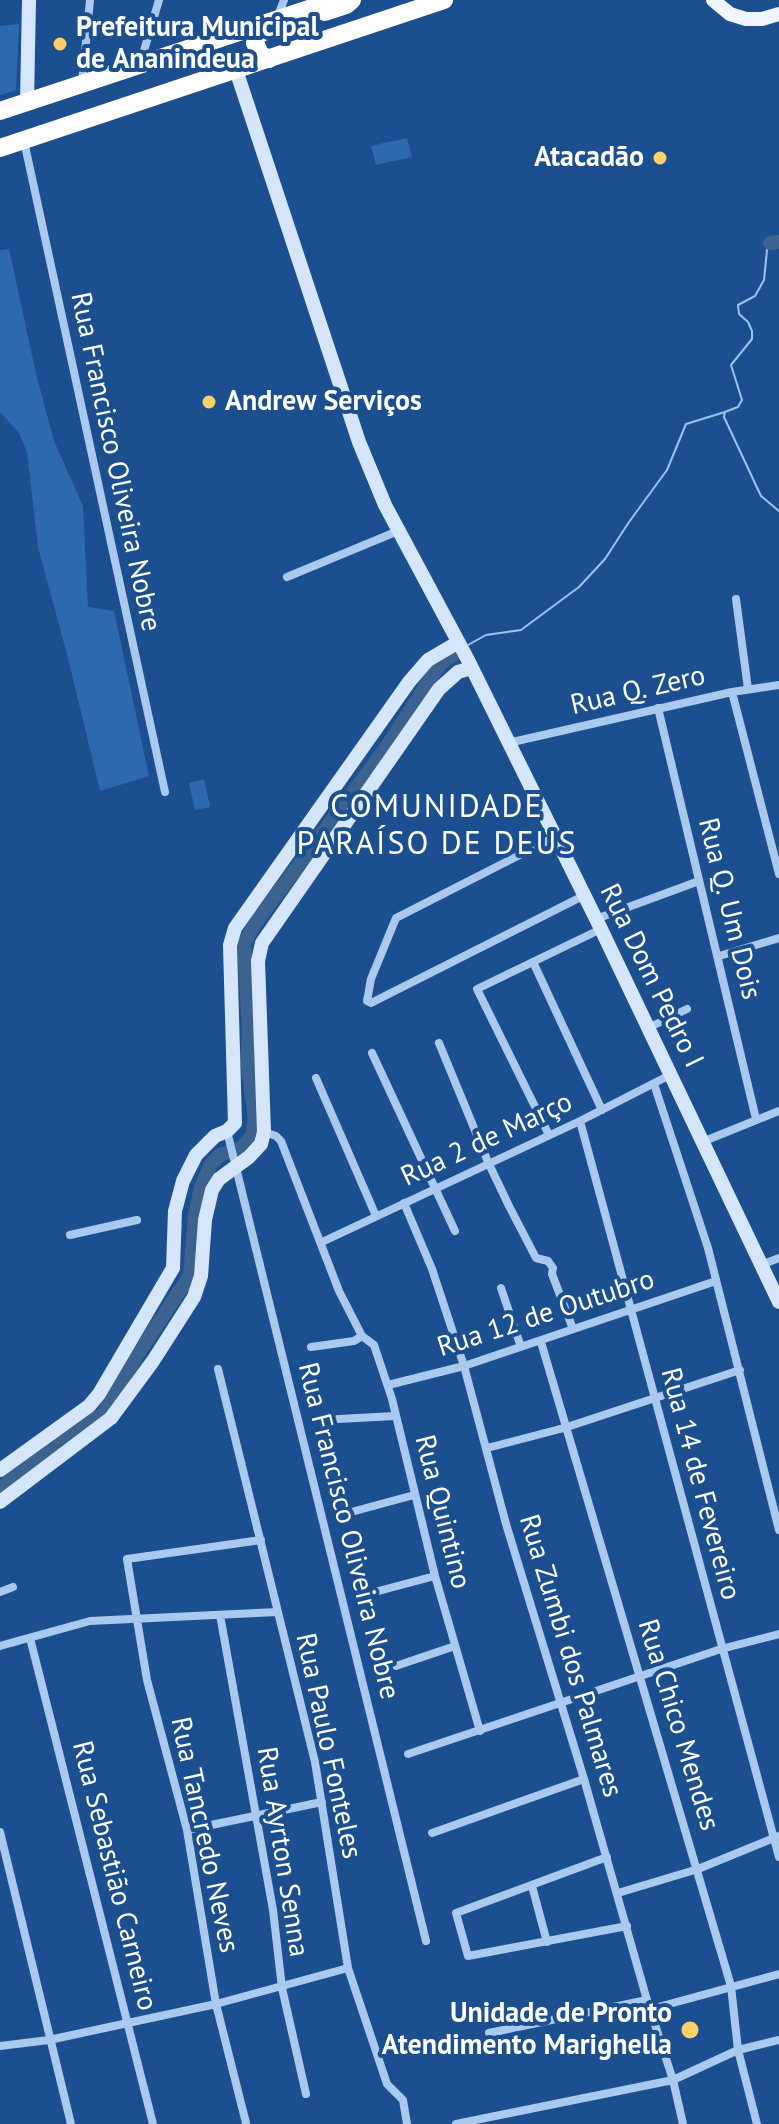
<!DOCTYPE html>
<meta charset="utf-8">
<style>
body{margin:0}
canvas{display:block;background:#1b4f8f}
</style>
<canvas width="779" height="2124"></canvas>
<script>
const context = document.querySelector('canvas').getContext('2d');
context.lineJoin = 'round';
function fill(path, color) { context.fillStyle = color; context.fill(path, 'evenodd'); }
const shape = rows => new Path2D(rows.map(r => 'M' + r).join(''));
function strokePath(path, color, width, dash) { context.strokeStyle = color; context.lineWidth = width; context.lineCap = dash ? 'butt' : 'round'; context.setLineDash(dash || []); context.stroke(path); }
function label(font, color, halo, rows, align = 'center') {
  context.font = font + ' "PT Sans",sans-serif'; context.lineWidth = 8; context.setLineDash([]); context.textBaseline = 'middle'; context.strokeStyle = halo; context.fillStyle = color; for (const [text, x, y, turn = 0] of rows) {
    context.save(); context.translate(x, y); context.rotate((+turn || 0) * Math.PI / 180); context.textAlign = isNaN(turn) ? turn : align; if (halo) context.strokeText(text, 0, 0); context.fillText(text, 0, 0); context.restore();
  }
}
fill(shape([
 [19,24,16,90,0,95,0,26],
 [407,138,412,157,376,165,371,146],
 [9,249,36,374,54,441,83,506,88,607,114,611,149,776,100,791,68,658,38,547,27,452,19,433,0,412,0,250],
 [204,779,210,807,195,810,189,783]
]), '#2e69ad');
strokePath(shape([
 [770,243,767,250,764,280,755,296,738,305,739,314,748,322,752,331,752,339,731,365,742,400,738,407,725,412,724,417,761,496,779,511],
 [468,645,486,635,521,630,579,587,605,559,629,522,667,470,686,424,725,412]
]), '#9cc4f0', 2);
strokePath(shape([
 [770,243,779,242],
 [0,1488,104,1413,136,1357,190,1275,195,1215,201,1187,211,1164,220,1155,243,1147,252,1135,255,1118,247,1060,249,1032,244,943,257,921,385,749,440,664,460,650]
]), '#3c6290', 14);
strokePath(shape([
 [277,18,284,0],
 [140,64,159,0],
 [82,83,90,0],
 [24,141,165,792],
 [287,577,398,531],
 [736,599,748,689],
 [732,692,779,874],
 [658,708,756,1119],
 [508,743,732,692,779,685],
 [555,837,396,918,371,979,367,1001,371,1003,585,895],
 [596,919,699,881],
 [719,956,779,938],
 [533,962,602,1110],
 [648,1028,687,1009],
 [439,1043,488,1162,509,1206,536,1258,548,1261,553,1268,552,1274,573,1329],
 [372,1053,455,1231],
 [316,1078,376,1216],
 [654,1084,708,1248,779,1530],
 [580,1121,779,1857],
 [227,1131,426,1941],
 [264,1132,276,1136,281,1141,339,1291,362,1336,374,1345,392,1399,435,1576,480,1731],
 [549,1135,477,989,601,929],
 [702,1142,779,1111],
 [404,1203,432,1269,464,1366,506,1524,584,1779,647,2000,673,2080,683,2124],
 [70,1235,137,1220],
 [322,1242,580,1121,670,1075],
 [761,1265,779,1258],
 [501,1288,521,1347],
 [541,1342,731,1986,738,2050,757,2124],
 [311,1347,354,1341,362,1336],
 [218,1369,315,1762,348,1968,387,2084,403,2100,407,2124],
 [388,1385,464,1366,716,1281],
 [338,1419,395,1416],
 [487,1448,564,1428,740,1370],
 [355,1511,414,1495],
 [0,1592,13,1587],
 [371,1593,435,1576],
 [220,1615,273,1910,282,1988,306,2094],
 [30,1638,153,2124],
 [0,1646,90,1621,277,1612],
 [396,1666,455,1646],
 [408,1754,721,1649,779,1634],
 [187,1830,322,1802],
 [0,1832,71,2124],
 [432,1833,584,1779],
 [607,1857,456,1913,468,1956,627,1926],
 [532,1886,547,1942],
 [618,1893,698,1869,779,1836],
 [651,2009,779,1974],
 [489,2033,647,2000],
 [0,2046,49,2040,216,2004,348,1968],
 [246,2123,216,2004,187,1830,147,1680,127,1559,261,1540],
 [456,2124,673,2080,738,2050,779,2040]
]), '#a9c9ee', 8);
strokePath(shape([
 [236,70,359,442,385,505,468,660,601,929,779,1302],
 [27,102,29,0],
 [0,1470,89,1406,99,1394,173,1268,175,1211,183,1181,196,1155,215,1136,227,1131,235,1123,230,945,235,928,409,682,428,660,457,643],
 [0,1502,111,1418,153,1361,194,1297,201,1276,205,1220,212,1190,219,1179,249,1157,261,1144,264,1132,258,961,262,943,439,689,458,672,471,668]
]), '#d6e6fa', 14);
strokePath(shape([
 [713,0,730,14,746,19,762,19,779,14]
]), '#f0f6ff', 14);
strokePath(shape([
 [325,12,346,5,352,0],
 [269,59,260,54,255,43,258,34,274,28],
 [0,111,336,0],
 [0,148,444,0]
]), '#fff', 18);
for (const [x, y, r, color] of [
 [60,44,8,"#ffd166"],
 [660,158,8,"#ffd166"],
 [209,402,8,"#ffd166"],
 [690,2030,10,"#ffd166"]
]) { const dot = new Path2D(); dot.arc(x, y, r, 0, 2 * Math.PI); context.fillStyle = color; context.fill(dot); strokePath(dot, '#1b4f8f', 3); }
label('bold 28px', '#fff', '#1b4f8f', [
 ["Prefeitura Municipal",76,28],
 ["de Ananindeua",76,60],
 ["Atacadão",644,158,"right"],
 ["Andrew Serviços",225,402],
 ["Unidade de Pronto",672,2014,"right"],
 ["Atendimento Marighella",672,2046,"right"]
], 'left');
label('28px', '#fff', '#1b4f8f', [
 ["Rua Francisco Oliveira Nobre",115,462,78],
 ["Rua Q. Zero",638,691,-13],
 ["Rua Q. Um Dois",729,909,76],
 ["Rua Dom Pedro I",651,976,64],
 ["Rua 2 de Março",487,1140,-25],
 ["Rua 12 de Outubro",546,1314,-18],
 ["Rua 14 de Fevereiro",700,1484,75],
 ["Rua Quintino",442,1512,76],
 ["Rua Francisco Oliveira Nobre",348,1531,76],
 ["Rua Zumbi dos Palmares",570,1656,73],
 ["Rua Chico Mendes",678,1725,73],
 ["Rua Paulo Fonteles",328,1746,78],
 ["Rua Tancredo Neves",204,1835,78],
 ["Rua Ayrton Senna",282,1852,81],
 ["Rua Sebastião Carneiro",114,1876,76]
]);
context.letterSpacing = '2px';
label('32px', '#fff', '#1b4f8f', [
 ["COMUNIDADE",437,808],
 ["PARAÍSO DE DEUS",437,845]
]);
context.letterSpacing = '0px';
</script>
